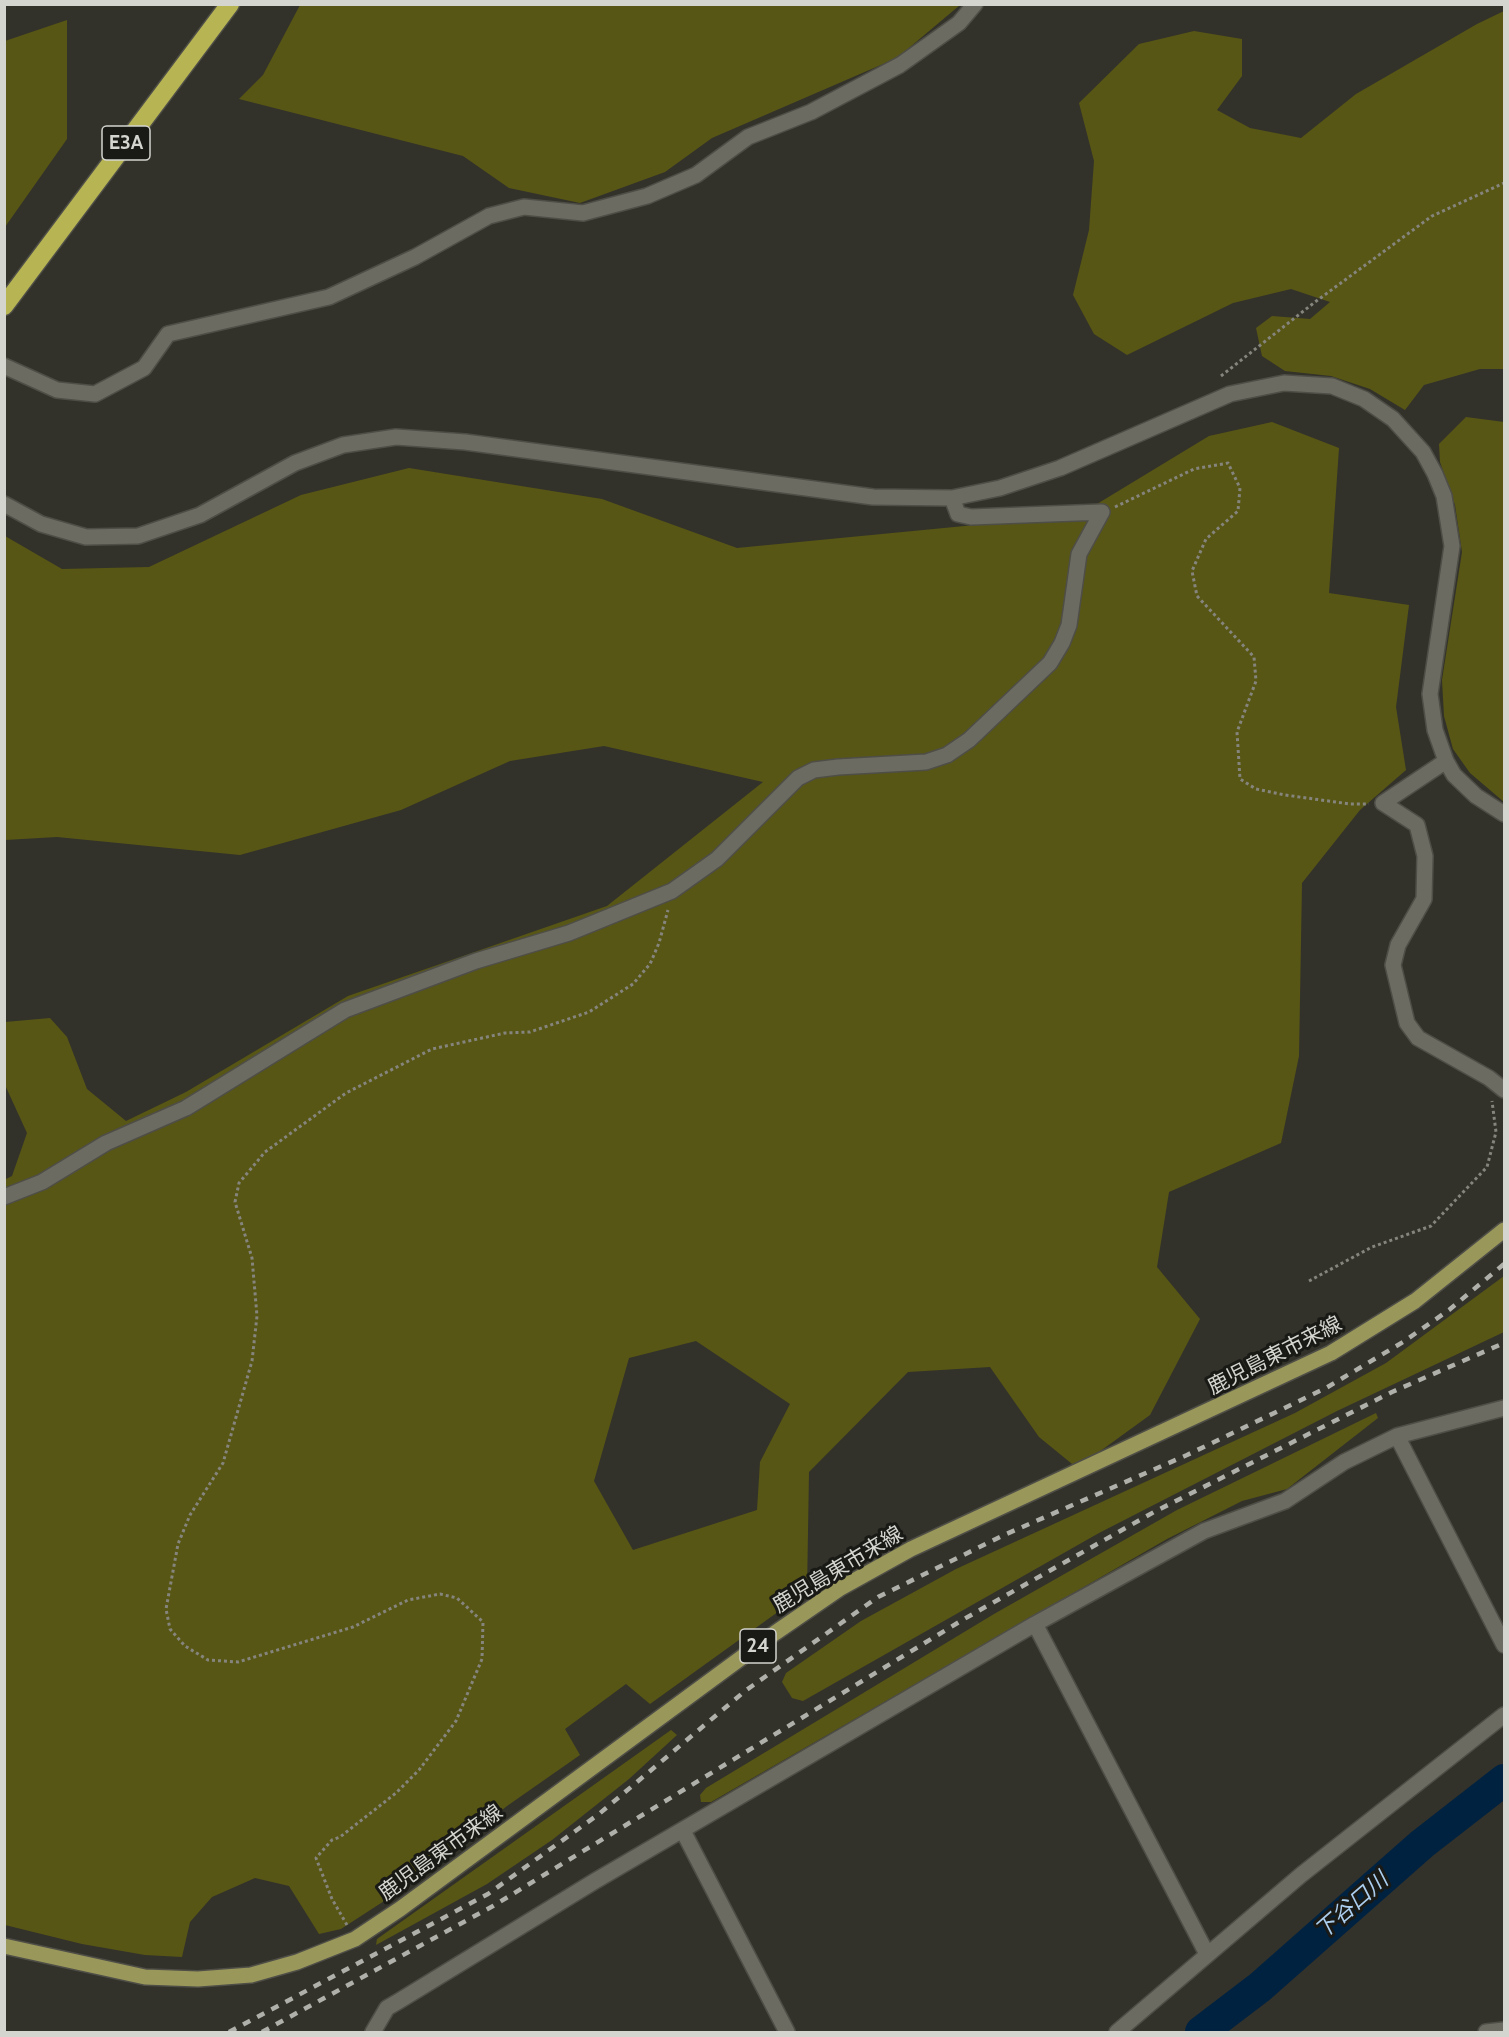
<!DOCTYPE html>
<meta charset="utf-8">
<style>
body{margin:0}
#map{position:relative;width:1509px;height:2037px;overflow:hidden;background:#32322a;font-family:Cabin,sans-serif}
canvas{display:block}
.frame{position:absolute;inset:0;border:6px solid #d5d5d0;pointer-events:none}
</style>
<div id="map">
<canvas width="1509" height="2037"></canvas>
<div class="frame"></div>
</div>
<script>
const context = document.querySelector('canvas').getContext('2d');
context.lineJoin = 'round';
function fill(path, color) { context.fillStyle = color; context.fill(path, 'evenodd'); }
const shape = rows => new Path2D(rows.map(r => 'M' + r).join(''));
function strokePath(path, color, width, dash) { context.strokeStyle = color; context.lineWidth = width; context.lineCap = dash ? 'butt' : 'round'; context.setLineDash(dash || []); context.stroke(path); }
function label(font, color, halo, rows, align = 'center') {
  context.font = font + ' Cabin,"Noto Sans JP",sans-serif'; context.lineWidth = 6; context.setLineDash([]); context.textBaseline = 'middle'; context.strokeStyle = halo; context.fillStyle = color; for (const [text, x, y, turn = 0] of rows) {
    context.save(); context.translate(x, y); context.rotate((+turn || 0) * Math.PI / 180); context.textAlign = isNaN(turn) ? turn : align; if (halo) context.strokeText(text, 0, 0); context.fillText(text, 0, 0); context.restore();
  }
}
fill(shape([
 [300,5,960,5,897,58,712,138,665,172,580,203,509,188,463,156,239,99,263,75],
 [1504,11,1504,369,1480,369,1424,385,1405,410,1370,389,1331,376,1285,371,1262,356,1256,328,1272,316,1310,319,1330,302,1291,289,1233,303,1127,355,1094,334,1073,295,1089,230,1094,161,1079,103,1139,44,1194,31,1242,39,1242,76,1217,110,1250,128,1301,138,1356,94,1477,24],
 [67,20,67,139,5,227,5,41],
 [1466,417,1504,422,1504,802,1470,773,1453,749,1444,716,1442,680,1462,552,1455,505,1440,462,1439,444],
 [1272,422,1339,448,1329,593,1409,605,1396,707,1406,770,1360,810,1302,883,1299,1056,1281,1143,1169,1192,1157,1267,1200,1319,1150,1415,1077,1468,1039,1437,990,1367,908,1372,809,1472,807,1591,650,1704,626,1684,565,1729,580,1755,507,1806,398,1892,341,1929,319,1934,289,1886,255,1878,212,1897,190,1922,182,1957,145,1955,82,1944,5,1925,4,1180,12,1176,27,1133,5,1085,5,1022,50,1018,67,1037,87,1089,126,1121,186,1092,348,996,607,906,763,782,604,746,510,761,401,810,240,855,57,837,5,840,5,536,62,569,149,567,301,495,409,468,602,499,737,548,975,525,1092,507,1209,436],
 [696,1341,790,1404,760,1462,757,1510,633,1550,594,1481,629,1358],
 [1504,1276,1504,1332,1337,1411,1099,1533,803,1701,792,1698,782,1682,786,1673,861,1621,956,1569,1295,1413,1386,1363],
 [1376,1413,1378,1418,1287,1489,1242,1501,1167,1539,711,1802,701,1802,700,1795,706,1788,994,1614,1177,1510],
 [671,1730,677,1735,629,1779,552,1840,487,1884,376,1945,377,1939]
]), '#585615');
strokePath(shape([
 [1201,2032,1260,1987,1422,1844,1504,1780]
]), '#002241', 32);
const minor = shape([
 [4,366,57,390,95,394,144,368,168,334,329,297,415,257,489,216,524,207,583,213,647,196,696,175,748,137,811,112,900,65,959,23,975,4],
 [4,504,41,524,86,537,138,536,200,515,295,463,343,445,396,437,465,442,873,497,952,498,1000,488,1060,468,1230,394,1284,383,1332,386,1364,399,1393,419,1423,452,1435,474,1444,496,1452,546,1430,694,1435,730,1446,761,1454,775,1476,796,1504,814],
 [1446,761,1383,803,1417,825,1425,856,1424,899,1398,945,1393,965,1407,1023,1418,1038,1489,1078,1504,1090],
 [4,1197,42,1182,106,1143,186,1108,345,1010,476,961,569,933,672,891,717,859,798,778,814,770,838,767,926,762,947,755,969,740,1050,663,1062,643,1069,625,1079,554,1102,512,971,517,958,514,952,498],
 [1397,1436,1504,1645],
 [1035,1624,1207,1954],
 [683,1831,787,2032],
 [373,2032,387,2008,399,2001,595,1881,1035,1624,1204,1531,1285,1501,1344,1462,1397,1436,1504,1408],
 [1117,2032,1301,1875,1504,1715],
 [1486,2032,1504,2030]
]);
const major = shape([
 [4,1946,145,1977,198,1979,251,1975,297,1962,355,1939,400,1909,775,1633,839,1589,911,1549,1331,1353,1415,1301,1504,1230]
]);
const highway = shape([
 [4,306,230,4]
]);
strokePath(minor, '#4e4e47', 18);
strokePath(major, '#4e4e47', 18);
strokePath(highway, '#4e4e47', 21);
strokePath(shape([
 [1221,376,1315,302,1432,216,1504,183],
 [1115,507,1194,469,1228,463,1240,488,1238,511,1206,539,1192,571,1197,596,1254,657,1256,681,1237,732,1240,779,1256,789,1285,795,1350,804,1369,804],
 [1309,1281,1372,1247,1431,1226,1487,1167,1496,1132,1492,1101],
 [347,1925,332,1899,316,1858,332,1840,340,1837,396,1793,419,1770,456,1721,482,1659,483,1622,457,1598,440,1594,408,1600,353,1627,238,1662,208,1660,185,1646,170,1629,166,1609,178,1544,190,1515,223,1463,252,1361,257,1316,252,1258,235,1202,239,1183,265,1152,346,1093,432,1049,505,1033,530,1032,589,1012,633,984,650,964,659,943,668,910]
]), '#85857e', 3, [3, 3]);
strokePath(minor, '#6b6b62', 15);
strokePath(major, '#99975a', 15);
strokePath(highway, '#b7b454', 18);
strokePath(shape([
 [229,2032,488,1894,599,1814,745,1691,878,1597,1004,1535,1187,1455,1326,1388,1403,1342,1449,1310,1504,1264],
 [262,2032,493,1906,964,1619,1154,1512,1392,1392,1504,1343]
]), '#b0b0aa', 4.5, [8, 8]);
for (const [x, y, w] of [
 [126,143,48],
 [758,1646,36]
]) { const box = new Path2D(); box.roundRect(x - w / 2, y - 17, w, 34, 4.5); context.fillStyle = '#191916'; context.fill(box); strokePath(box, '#d5d5d0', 1.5); }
label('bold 20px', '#d5d5d0', null, [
 ["E3A",126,143],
 ["24",758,1646]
]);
label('21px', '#d5d5d0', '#191916', [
 ["鹿児島東市来線",1275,1356,-27],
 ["鹿児島東市来線",838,1570,-31],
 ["鹿児島東市来線",441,1853,-36]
]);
label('italic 22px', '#abcdee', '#191916', [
 ["下谷口川",1352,1906,-41]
]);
</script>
